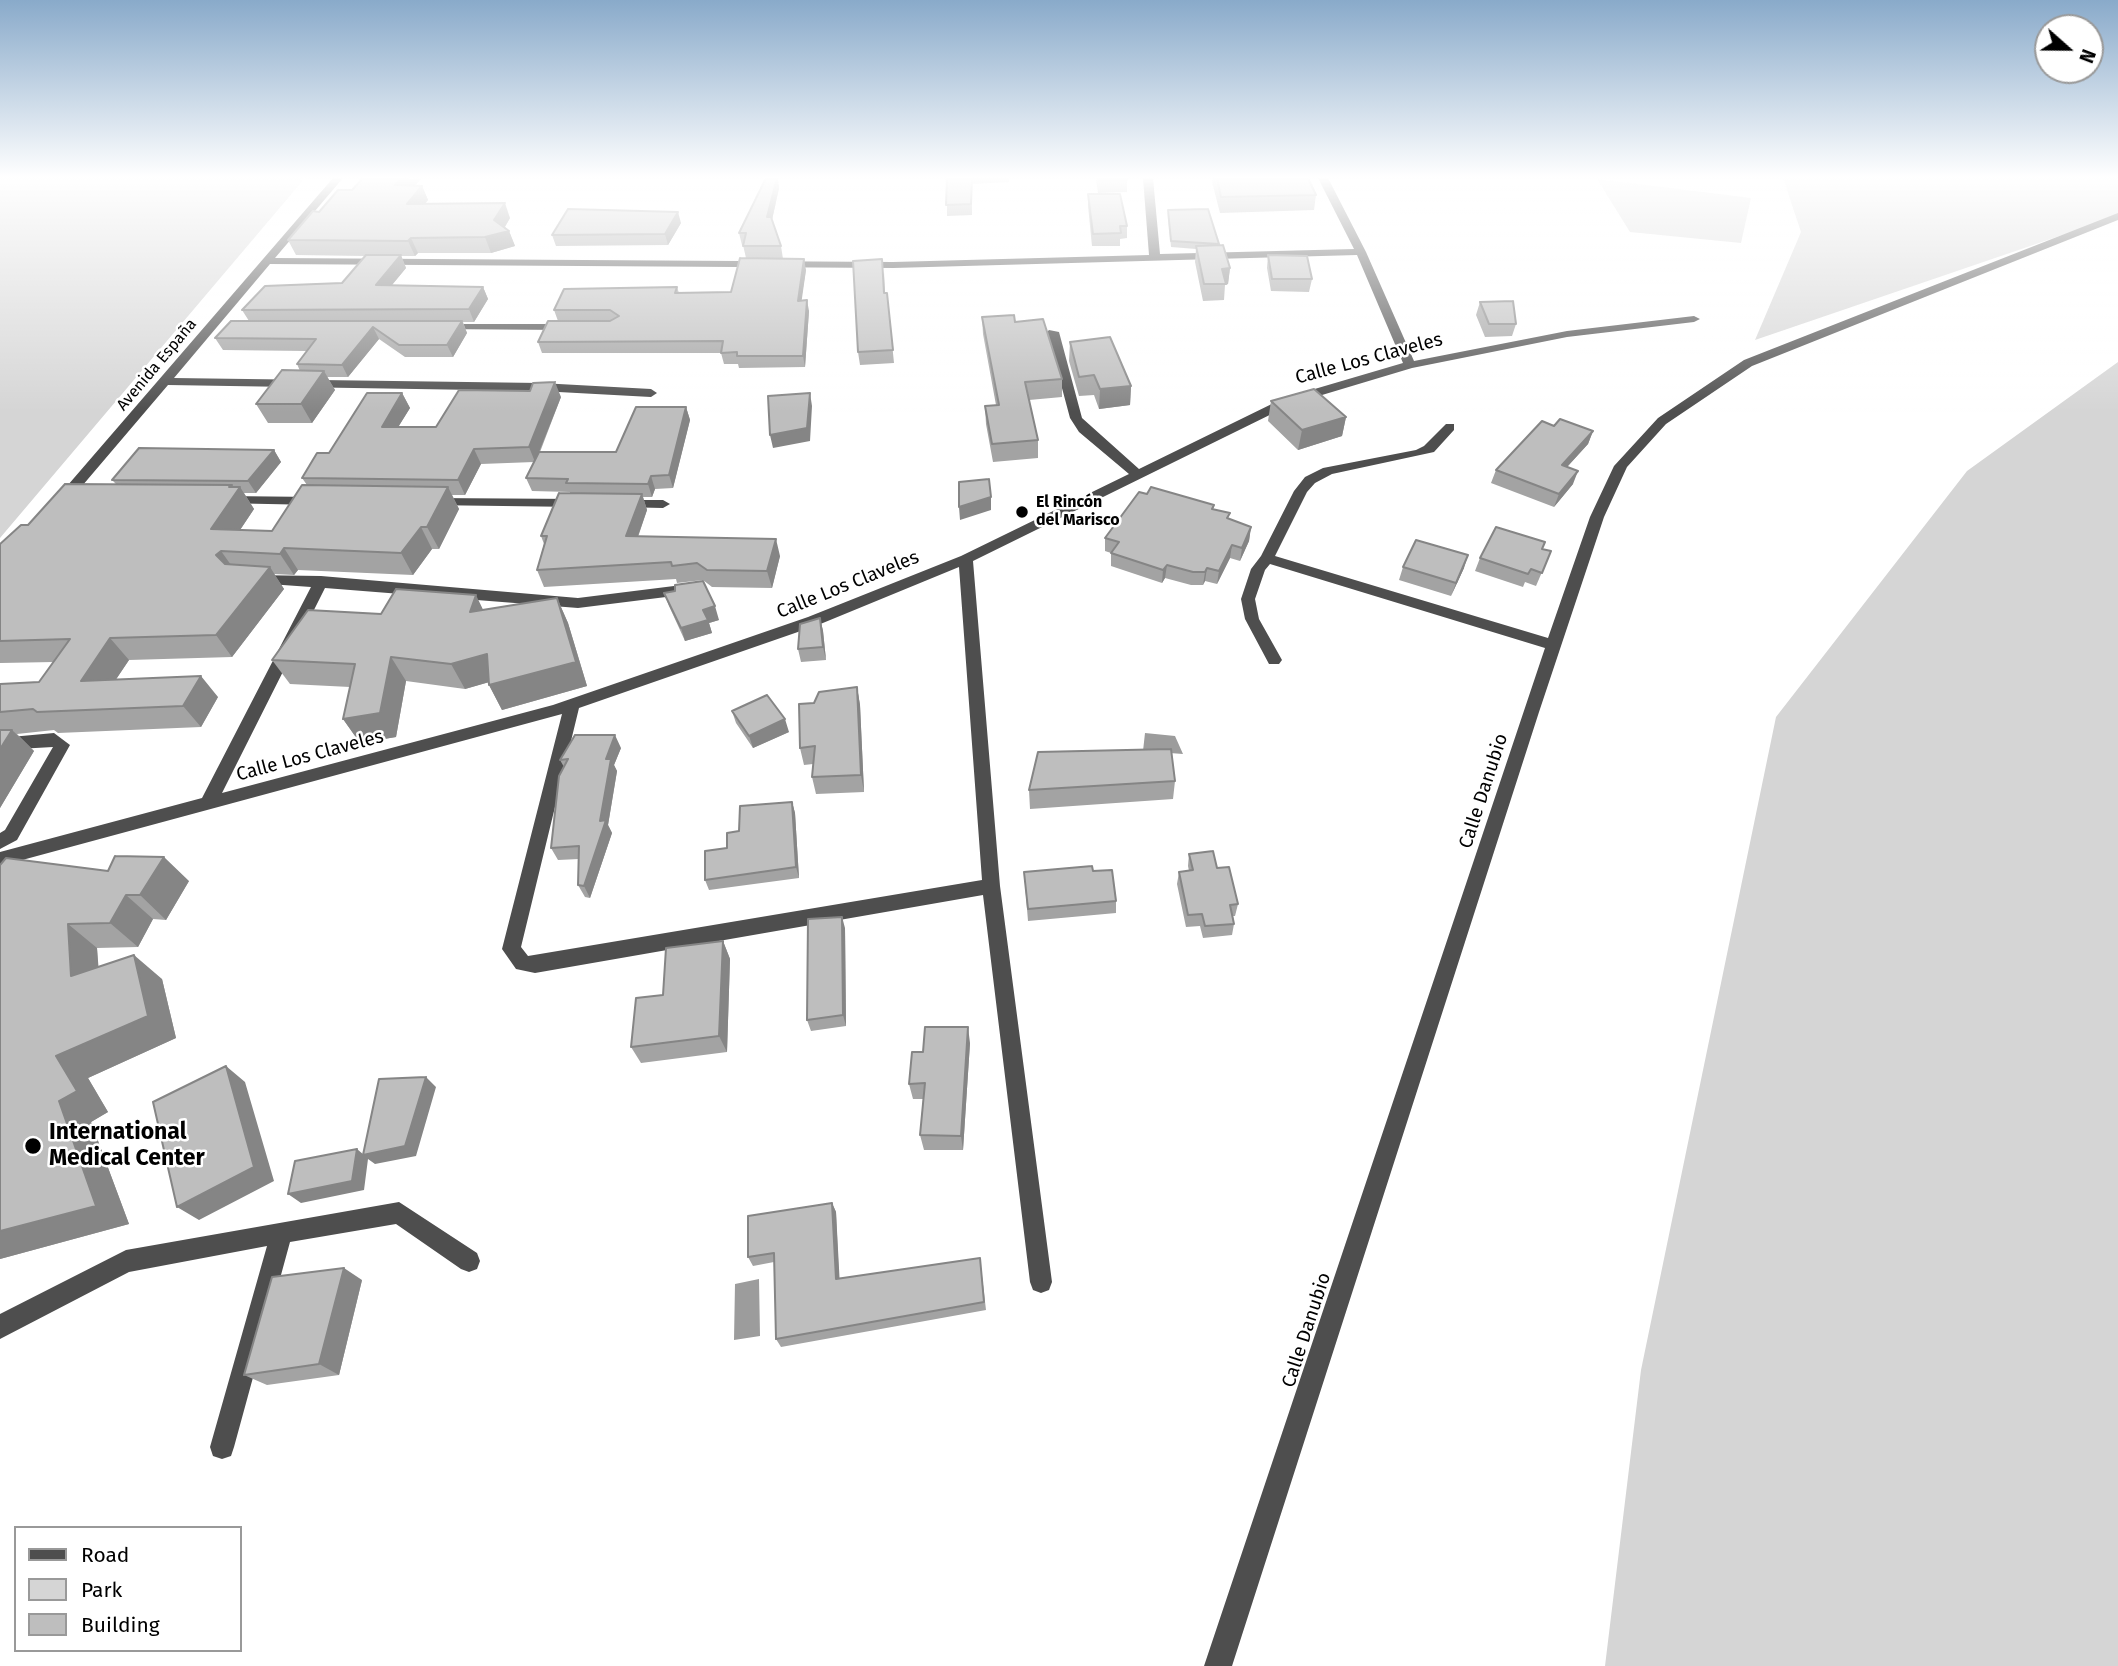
<!DOCTYPE html>
<meta charset="utf-8">
<style>
body{margin:0}
#map{position:relative;width:2118px;height:1666px;overflow:hidden;background:#fff;font-family:"Fira Sans",sans-serif}
canvas{display:block}
.legend{position:absolute;left:14px;top:1526px;width:228px;height:126px;box-sizing:border-box;background:#fff;border:2px solid #999;margin:0;padding:9px 12px;list-style:none;font-size:21px;color:#000}
.legend li{display:flex;align-items:center;gap:14px;height:35px}
.legend b{width:35px;border:2px solid #999}
.north{position:absolute;left:2034px;top:14px;width:70px;height:70px;box-sizing:border-box;background:#fff;border:2px solid #999;border-radius:50%;rotate:111deg;font-size:19px;font-weight:700;line-height:28px;text-align:center;color:#000}
.north::after{content:'';display:block;margin:auto;width:24px;height:32px;background:#000;clip-path:polygon(50% 0,100% 100%,50% 72%,0 100%)}
</style>
<div id="map">
<canvas width="2118" height="1666"></canvas>
<ul class="legend">
<li><b style="height:9px;background:#4e4e4e"></b>Road</li>
<li><b style="height:19px;background:#d5d5d5"></b>Park</li>
<li><b style="height:19px;background:#bebebe"></b>Building</li>
</ul>
<div class="north">N</div>
</div>
<script>
const context = document.querySelector('canvas').getContext('2d');
context.lineJoin = 'round';
function fill(path, color) { context.fillStyle = color; context.fill(path, 'evenodd'); }
const shape = rows => new Path2D(rows.map(r => 'M' + r).join(''));
function strokePath(path, color, width, dash) { context.strokeStyle = color; context.lineWidth = width; context.lineCap = dash ? 'butt' : 'round'; context.setLineDash(dash || []); context.stroke(path); }
function label(font, color, halo, rows, align = 'center') {
  context.font = font + ' "Fira Sans",sans-serif'; context.lineWidth = 5; context.setLineDash([]); context.textBaseline = 'middle'; context.strokeStyle = halo; context.fillStyle = color; for (const [text, x, y, turn = 0] of rows) {
    context.save(); context.translate(x, y); context.rotate((+turn || 0) * Math.PI / 180); context.textAlign = isNaN(turn) ? turn : align; if (halo) context.strokeText(text, 0, 0); context.fillText(text, 0, 0); context.restore();
  }
}
fill(shape([
 [0,178,305,178,0,538],
 [1783,178,2118,178,2118,216,1755,340,1801,232],
 [1597,179,1751,198,1741,243,1630,232],
 [2118,362,2118,1666,1605,1666,1641,1370,1776,717,1967,471]
]), '#d5d5d5');
fill(shape([
 [1145,733,1175,736,1183,754,1143,751],
 [759,1279,760,1336,734,1340,735,1284]
]), '#9c9c9c');
fill(shape([
 [333,178,343,178,275,258,893,262,1149,255,1143,178,1153,178,1160,254,1354,249,1318,178,1328,178,1366,252,1414,361,1567,331,1694,316,1700,319,1694,322,1567,337,1412,368,1292,404,973,561,1000,886,1052,1282,1049,1290,1041,1293,1033,1290,1030,1282,983,895,535,973,516,969,502,949,562,714,0,866,0,852,202,798,311,587,255,583,248,578,250,575,321,576,578,598,698,583,705,588,698,593,578,608,325,588,222,793,553,705,808,617,961,556,1129,474,1079,432,1070,418,1047,332,1049,330,1059,332,1082,418,1139,469,1284,398,1403,363,1357,255,893,268,270,264,174,378,540,383,651,389,657,393,651,397,540,391,168,385,65,506,55,506,55,500,333,178],
 [959,567,982,880,528,956,521,947,579,708,818,625,959,567],
 [2118,213,2118,220,1752,366,1666,424,1627,467,1604,517,1539,712,1232,1666,1204,1666,1545,648,1270,564,1265,570,1255,599,1259,619,1282,660,1279,664,1269,664,1245,619,1241,599,1251,569,1261,556,1294,491,1305,477,1323,468,1416,450,1424,446,1446,424,1454,424,1454,430,1434,452,1332,474,1315,483,1307,492,1275,556,1548,638,1590,517,1614,466,1658,418,1744,360,2118,213],
 [440,324,566,324,572,327,566,330,436,329,434,327,440,324],
 [225,496,316,497,323,501,316,505,220,503,220,497,225,496],
 [432,498,579,499,586,503,579,507,427,505,425,502,432,498],
 [624,500,663,500,670,504,663,508,619,507,619,501,624,500],
 [54,733,70,745,17,840,0,849,0,833,5,830,53,747,0,750,0,738,54,733],
 [399,1202,477,1253,480,1261,477,1269,469,1272,461,1269,396,1224,290,1242,234,1447,231,1456,222,1459,213,1456,210,1447,267,1246,129,1272,0,1339,0,1314,126,1250,399,1202]
]), '#4e4e4e');
fill(shape([
 [766,178,778,178,779,188,772,220,781,246,783,259,806,270,801,300,809,311,805,367,739,368,738,364,724,364,721,353,542,353,538,342,558,321,554,310,677,287,679,293,731,292,746,258,743,245,742,245,739,233],
 [947,178,1009,178,1009,182,972,184,972,215,947,216],
 [1096,178,1127,178,1127,192,1098,193],
 [1213,178,1308,178,1316,195,1314,210,1220,213,1212,182],
 [421,179,415,185,422,186,428,200,425,203,510,218,505,227,509,231,515,246,491,253,418,253,415,256,401,256,406,268,392,285,483,287,488,299,474,322,463,322,467,333,453,357,405,357,379,339,348,377,327,377,335,390,312,423,268,423,256,404,300,371,297,364,307,351,223,350,215,338,249,321,242,310,342,283,365,256,296,255,288,240,319,212,352,190],
 [1088,194,1127,226,1127,238,1120,239,1120,246,1092,246,1088,206],
 [1168,210,1219,244,1230,268,1228,284,1225,285,1224,300,1203,301,1195,262,1196,249,1171,247,1168,216],
 [681,223,668,245,556,246,552,235],
 [1268,255,1312,279,1309,292,1271,291,1267,268],
 [884,272,885,293,887,293,894,363,860,365,858,352],
 [1480,302,1516,324,1512,336,1485,337,1476,315],
 [982,317,1062,379,1062,397,1029,400,1038,440,1038,458,993,462,986,424,985,406,996,405,983,334],
 [1070,342,1131,386,1130,405,1099,409,1094,395,1079,396,1069,361],
 [402,393,410,408,398,427,436,427,561,397,540,452,616,452,686,407,690,420,673,488,655,489,652,497,643,497,647,510,638,537,780,556,772,588,712,587,703,580,677,583,676,579,544,587,537,570,544,544,541,536,570,493,570,492,532,491,526,478,534,462,481,464,465,495,452,495,459,509,439,549,432,549,413,575,298,570,294,575,274,574,284,589,232,657,129,660,116,679,218,697,201,727,58,733,54,730,17,734,34,751,0,808,0,684,39,682,54,662,0,663,0,544,28,525,116,484,112,480,274,450,281,462,256,493,244,493,254,509,240,530,272,531,307,485,302,478,329,453],
 [1271,401,1346,417,1342,436,1298,450,1268,421],
 [1554,426,1593,431,1588,444,1567,467,1573,484,1554,507,1491,483,1496,470],
 [1147,494,1214,505,1213,510,1229,519,1251,527,1249,541,1240,561,1230,558,1217,584,1205,581,1203,585,1191,585,1165,578,1162,583,1111,566,1111,553,1105,551,1105,538],
 [1542,549,1551,551,1536,586,1525,582,1523,587,1475,571,1480,558],
 [1403,567,1464,568,1451,596,1399,580],
 [675,591,719,620,709,623,712,633,685,641,669,606,664,593],
 [557,598,568,623,587,686,502,710,489,685,489,682,465,689,406,681,396,737,360,743,343,719,350,687,290,684,272,660,381,614,484,610],
 [820,618,823,631,826,660,801,662,798,649],
 [857,687,860,705,864,792,816,794,812,777,813,764,804,765,800,748,814,703],
 [732,711,789,732,753,748,736,723],
 [621,748,614,765,617,771,608,825,612,833,590,898,585,897,578,885,579,859,558,860,551,848,564,767,560,760],
 [1175,781,1173,799,1030,809,1029,790],
 [792,802,795,813,799,878,709,890,705,880,739,831],
 [1189,854,1217,868,1238,904,1235,916,1233,916,1234,924,1232,935,1203,938,1200,926,1186,927,1177,884,1179,872,1189,871,1188,866],
 [0,865,189,881,166,920,153,919,138,947,97,948,98,967,162,979,176,1038,88,1078,108,1112,91,1122,129,1224,0,1259],
 [1024,872,1116,901,1116,913,1028,921],
 [845,928,846,1026,811,1031,807,1020],
 [723,941,730,959,727,1052,641,1063,631,1047,663,995],
 [970,1043,963,1150,924,1150,920,1135,923,1099,913,1099,909,1084,923,1052],
 [832,1203,836,1212,839,1279,981,1267,986,1310,781,1347,776,1339,774,1262,753,1266,748,1257],
 [362,1280,339,1375,267,1385,244,1375]
]), '#a3a3a3');
fill(shape([
 [402,178,421,179,401,200,395,185],
 [777,178,779,188,770,229,767,217],
 [422,186,428,200,414,219,407,204],
 [505,203,510,218,501,233,509,231,515,246,491,253,485,237,494,220],
 [678,212,681,223,668,245,665,234],
 [411,238,418,253,415,256,408,241],
 [401,255,406,268,382,297,376,285],
 [804,259,806,270,800,312,798,301],
 [1230,268,1228,284,1225,285,1222,269],
 [483,287,488,299,474,322,469,309],
 [807,300,809,311,805,367,803,356],
 [462,321,467,333,453,357,447,345],
 [373,327,379,339,348,377,342,365],
 [324,371,335,390,312,423,301,404],
 [555,382,561,397,535,462,529,447],
 [1131,386,1130,405,1099,409,1100,389],
 [402,393,410,408,389,442,382,427],
 [810,393,812,406,810,441,773,448,770,435],
 [686,407,690,420,673,488,669,475],
 [1346,417,1342,436,1298,450,1302,430],
 [1593,431,1588,444,1557,478,1562,465],
 [474,449,481,464,465,495,458,480],
 [274,450,281,462,256,493,248,481],
 [1578,471,1573,484,1554,507,1559,494],
 [651,476,655,489,652,497,648,484],
 [232,485,237,492,240,487,254,509,226,551,211,529,229,487],
 [448,487,459,509,439,549,427,527],
 [642,494,647,510,632,553,626,536],
 [991,497,991,510,960,520,959,507],
 [421,527,432,549,413,575,401,553],
 [1251,527,1249,541,1240,561,1242,548],
 [776,539,780,556,772,588,767,571],
 [1232,545,1230,558,1217,584,1219,571],
 [284,548,298,570,294,575,280,554],
 [221,551,236,572,232,577,216,555],
 [1468,555,1464,568,1451,596,1456,583],
 [1167,565,1165,578,1162,583,1163,570],
 [270,567,284,589,232,657,216,635],
 [1207,568,1205,581,1203,585,1205,572],
 [476,595,488,620,470,612],
 [557,598,568,623,587,686,502,710,489,685],
 [715,606,719,620,709,623,712,633,685,641,681,628,703,610],
 [820,618,823,631,826,660,823,647],
 [110,638,129,660,101,702,81,681],
 [487,654,500,679,465,689,451,664],
 [391,657,406,681,396,737,360,743,343,719],
 [201,676,218,697,201,727,183,706],
 [857,687,860,705,864,792,861,775],
 [785,719,789,732,753,748,749,736],
 [12,730,34,751,0,808,0,749],
 [615,735,621,748,614,765,617,771,608,825,612,833,590,898,584,886,600,821,606,759],
 [792,802,795,813,799,878,796,867],
 [164,857,189,881,166,920,140,895],
 [126,895,153,919,138,947,110,923],
 [842,917,845,928,846,1026,843,1015],
 [68,924,97,948,101,999,71,976],
 [723,941,730,959,727,1052,719,1036],
 [134,955,162,979,176,1038,88,1078,108,1112,91,1122,129,1224,0,1259,0,1231,56,1056],
 [968,1027,970,1043,963,1150,961,1136],
 [226,1066,245,1082,274,1181,199,1220,177,1207],
 [426,1077,436,1087,416,1156,375,1164,368,1159,364,1190,301,1203,288,1194,357,1149,364,1155],
 [832,1203,836,1212,840,1287,836,1279],
 [344,1268,362,1280,339,1375,319,1364]
]), '#858585');
const building = shape([
 [363,178,402,178,395,185,422,186,407,204,505,203,494,220,509,231,485,237,411,238,408,241,288,240,313,211,319,212,338,190,352,190,363,178],
 [766,178,777,178,767,217,771,217,781,246,743,246,746,233,739,233,766,178],
 [947,178,972,178,971,204,946,205,947,178],
 [1098,178,1127,178,1127,180,1099,181,1098,178],
 [1217,178,1308,178,1316,195,1221,197,1217,178],
 [1088,194,1120,194,1127,226,1120,226,1121,233,1093,234,1088,194],
 [568,209,678,212,665,234,552,235,568,209],
 [1208,209,1219,244,1171,241,1168,210,1208,209],
 [1223,245,1230,268,1222,269,1226,284,1204,284,1196,246,1223,245],
 [366,255,401,255,376,285,483,287,469,309,242,310,265,286,342,283,366,255],
 [1268,255,1307,256,1312,279,1272,279,1268,255],
 [740,258,804,259,798,301,807,300,803,356,737,356,737,352,721,353,723,341,538,342,548,321,610,321,619,316,610,310,554,310,564,289,677,287,675,293,731,292,740,258],
 [882,259,884,293,887,293,893,350,858,352,853,261,882,259],
 [1513,301,1516,324,1489,324,1480,302,1513,301],
 [1014,315,1015,322,1043,319,1062,379,1025,382,1038,440,992,444,985,406,999,405,982,317,1014,315],
 [231,321,462,321,447,345,399,345,373,327,342,365,297,364,316,339,215,338,231,321],
 [1110,337,1131,386,1100,389,1094,375,1079,377,1070,342,1110,337],
 [282,370,324,371,301,404,256,404,282,370],
 [555,382,529,447,474,449,458,480,302,478,317,453,329,453,367,393,402,393,382,427,436,427,459,390,530,391,533,383,555,382],
 [1314,389,1346,417,1302,430,1271,401,1314,389],
 [810,393,807,428,770,435,768,396,810,393],
 [636,407,686,407,669,475,651,476,648,484,566,483,568,479,526,478,539,452,616,452,636,407],
 [1560,419,1593,431,1562,465,1578,471,1559,494,1496,470,1542,421,1554,426,1560,419],
 [139,448,274,450,248,481,112,480,139,448],
 [989,479,991,497,959,507,959,482,989,479],
 [65,484,232,485,229,487,240,487,211,529,272,531,302,485,448,487,427,527,421,527,401,553,284,548,280,554,221,551,216,555,225,564,270,567,216,635,110,638,81,681,201,676,183,706,37,712,33,709,0,712,0,684,39,682,70,639,0,641,0,544,21,525,28,525,65,484],
 [1151,487,1214,505,1212,509,1230,513,1227,518,1251,527,1242,548,1232,545,1219,571,1207,568,1205,572,1193,572,1167,565,1163,570,1111,553,1119,542,1105,538,1139,492,1147,494,1151,487],
 [559,493,642,494,626,536,776,539,767,571,707,570,697,563,672,566,671,562,537,570,547,536,541,536,559,493],
 [1496,527,1545,542,1542,549,1551,551,1542,573,1531,569,1528,574,1480,558,1496,527],
 [1416,540,1468,555,1456,583,1403,567,1416,540],
 [703,581,715,606,703,610,708,620,681,628,664,593,675,591,675,585,703,581],
 [396,589,476,595,470,612,557,598,576,662,489,685,487,654,451,664,391,657,380,713,343,719,355,664,272,660,308,610,381,614,396,589],
 [820,618,823,647,798,649,800,624,820,618],
 [857,687,861,775,812,777,815,746,800,748,799,704,814,703,819,692,857,687],
 [767,695,785,719,749,736,732,711,767,695],
 [0,730,12,730,0,749,0,730],
 [575,735,615,735,606,759,611,759,600,821,606,820,584,886,578,885,579,846,551,848,559,776,568,759,560,760,575,735],
 [1171,749,1175,781,1029,790,1038,752,1171,749],
 [792,802,796,867,705,880,705,851,727,848,727,833,739,831,740,806,792,802],
 [1213,851,1217,868,1229,867,1238,904,1230,905,1234,924,1205,926,1202,914,1188,915,1179,872,1193,870,1189,854,1213,851],
 [115,856,164,857,140,895,126,895,110,923,68,924,71,976,134,955,148,1016,56,1056,77,1091,59,1101,96,1206,0,1231,0,865,6,858,108,871,115,856],
 [1092,866,1093,871,1112,870,1116,901,1028,909,1024,872,1092,866],
 [842,917,843,1015,807,1020,808,919,842,917],
 [723,941,719,1036,631,1047,636,998,663,995,666,948,723,941],
 [925,1027,968,1027,961,1136,920,1135,925,1083,909,1084,912,1052,923,1052,925,1027],
 [226,1066,254,1167,177,1207,153,1102,226,1066],
 [426,1077,405,1146,363,1155,379,1079,426,1077],
 [357,1149,352,1181,288,1194,295,1161,357,1149],
 [832,1203,836,1279,980,1258,984,1302,776,1339,774,1253,748,1257,748,1216,832,1203],
 [344,1268,319,1364,244,1375,272,1277,344,1268]
]);
fill(building, '#bebebe');
strokePath(building, '#858585', 2);
const sky = context.createLinearGradient(0, 0, 0, 412);
sky.addColorStop(0, '#89aaca');
sky.addColorStop(0.43, '#fff');
sky.addColorStop(1, '#ffffff00');
context.fillStyle = sky;
context.fillRect(0, 0, 2118, 412);
for (const [x, y, r, color] of [
 [1022,512,7,"#000"],
 [33,1146,9,"#000"]
]) { const dot = new Path2D(); dot.arc(x, y, r, 0, 2 * Math.PI); context.fillStyle = color; context.fill(dot); strokePath(dot, '#fff', 2.5); }
label('16px', '#000', '#fff', [
 ["Avenida España",157,365,-50]
]);
label('bold 16px', '#000', '#fff', [
 ["El Rincón",1036,503],
 ["del Marisco",1036,521]
], 'left');
label('19px', '#000', '#fff', [
 ["Calle Los Claveles",1369,359,-15],
 ["Calle Los Claveles",848,585,-22],
 ["Calle Los Claveles",310,756,-15],
 ["Calle Danubio",1484,791,-72],
 ["Calle Danubio",1307,1330,-72]
]);
label('bold 23px', '#000', '#fff', [
 ["International",49,1133],
 ["Medical Center",49,1159]
], 'left');
</script>
